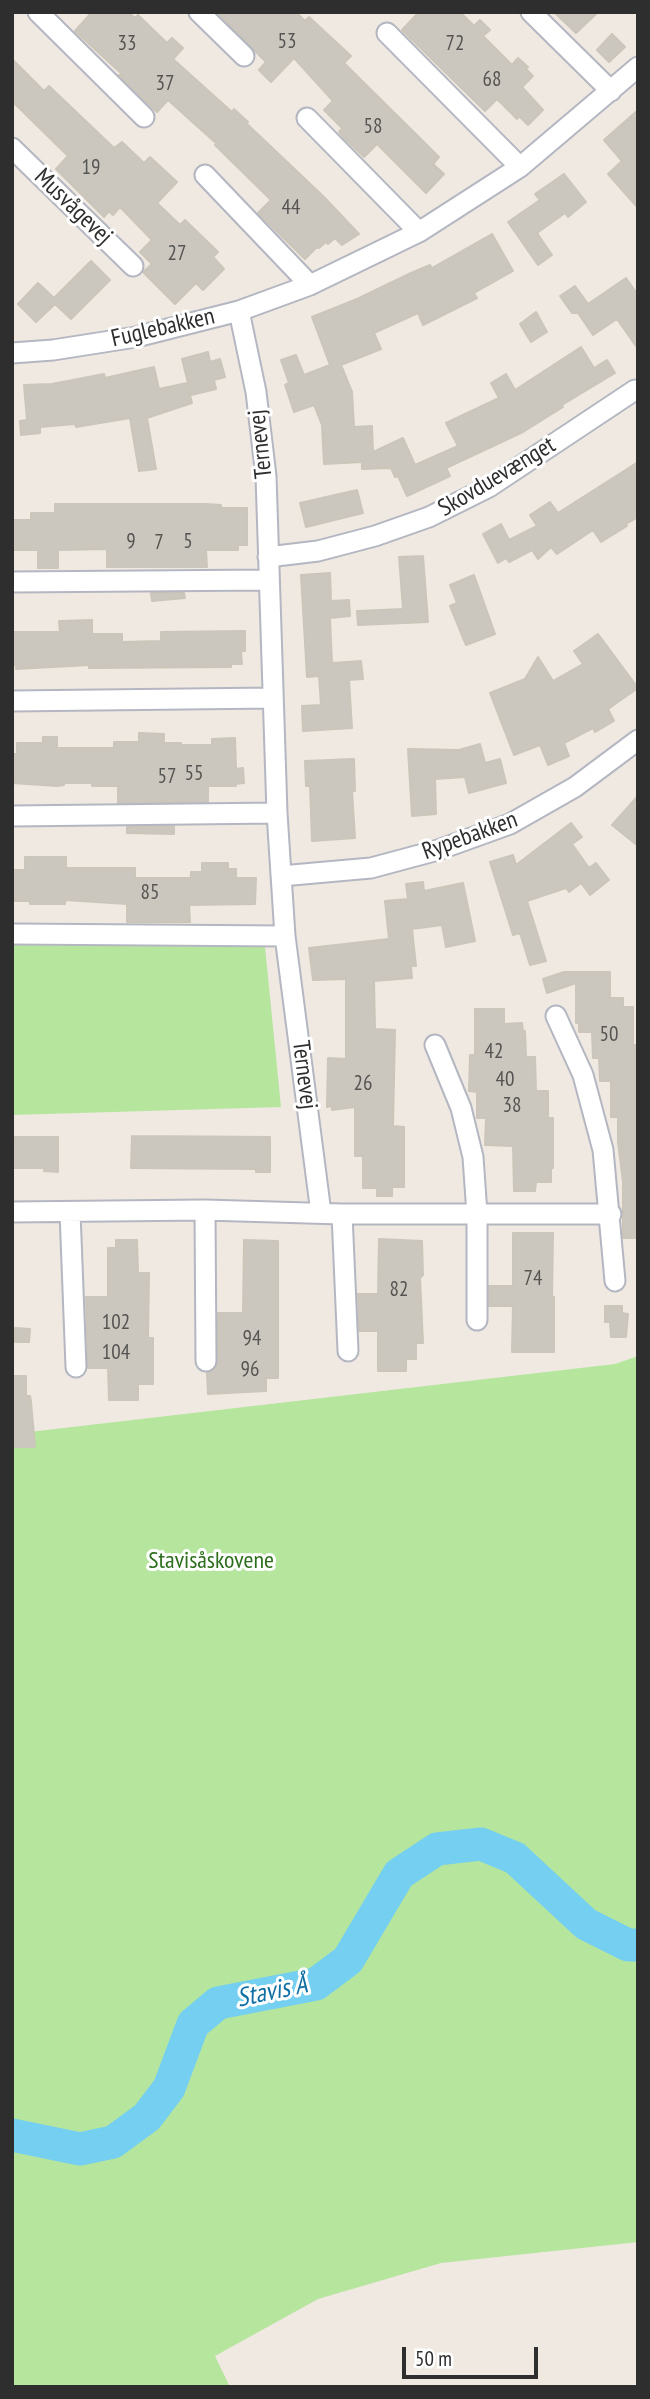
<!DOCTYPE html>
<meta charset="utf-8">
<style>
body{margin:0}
#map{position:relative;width:650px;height:2399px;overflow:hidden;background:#efe9e1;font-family:"PT Sans Narrow",sans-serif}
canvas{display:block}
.frame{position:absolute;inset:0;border:14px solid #2e2e2e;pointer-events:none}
.scale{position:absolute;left:402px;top:2347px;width:136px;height:32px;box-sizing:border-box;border:4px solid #2e2e2e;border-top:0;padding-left:9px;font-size:21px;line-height:24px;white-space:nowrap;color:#2e2e2e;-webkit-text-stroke:5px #fff;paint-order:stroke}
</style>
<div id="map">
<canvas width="650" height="2399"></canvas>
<div class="frame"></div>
<div class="scale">50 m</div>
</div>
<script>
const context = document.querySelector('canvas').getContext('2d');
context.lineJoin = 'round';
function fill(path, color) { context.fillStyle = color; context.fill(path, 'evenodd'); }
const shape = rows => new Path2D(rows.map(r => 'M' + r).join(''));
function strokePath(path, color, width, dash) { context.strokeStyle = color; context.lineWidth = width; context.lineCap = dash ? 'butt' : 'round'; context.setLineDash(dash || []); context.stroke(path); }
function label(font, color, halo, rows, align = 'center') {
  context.font = font + ' "PT Sans Narrow",sans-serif'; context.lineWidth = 6; context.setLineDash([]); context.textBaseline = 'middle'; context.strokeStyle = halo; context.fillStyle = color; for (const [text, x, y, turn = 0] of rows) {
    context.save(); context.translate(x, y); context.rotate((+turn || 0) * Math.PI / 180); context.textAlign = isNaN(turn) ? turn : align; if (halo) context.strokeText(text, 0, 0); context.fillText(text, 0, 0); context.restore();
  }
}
fill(shape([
 [12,945,265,947,281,1107,12,1115],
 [638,1356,638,2242,441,2263,318,2299,215,2356,230,2387,12,2387,12,1434,615,1364]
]), '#b6e59e');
strokePath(shape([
 [12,2135,80,2149,113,2142,147,2117,169,2088,193,2024,218,2003,316,1984,348,1960,399,1874,437,1849,481,1844,515,1858,586,1924,628,1945,638,1945]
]), '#75cff0', 33);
const building = shape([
 [92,12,128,12,135,18,138,15,167,43,172,38,183,48,173,59,232,112,234,109,248,122,246,123,324,197,359,234,342,245,335,238,328,244,326,242,319,248,317,247,305,259,258,213,271,200,215,145,217,144,168,100,157,112,119,75,123,75,75,31,92,12],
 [217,12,296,12,305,21,309,17,351,56,344,63,439,157,433,164,444,174,426,193,377,144,364,157,343,137,339,132,342,128,324,110,333,101,294,58,271,82,259,70,266,62,217,12],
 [419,12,460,12,474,26,480,20,490,30,483,36,512,65,518,58,528,67,526,69,533,76,522,87,543,110,528,125,519,116,517,119,497,99,485,111,402,30,419,12],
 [554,12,598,12,576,33,554,12],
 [612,34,625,47,609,62,597,50,612,34],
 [12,59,44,91,49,86,114,148,122,142,144,163,150,157,177,182,157,203,180,225,185,220,218,252,213,257,224,269,203,290,196,283,175,304,143,272,152,264,140,252,152,240,120,207,113,215,109,211,104,217,56,169,68,156,12,101,12,59],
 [638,110,638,208,608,174,622,161,604,140,638,110],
 [564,174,586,202,568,217,565,213,537,233,552,255,538,265,508,222,540,200,535,194,564,174],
 [492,234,513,271,474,293,477,298,423,325,418,313,374,333,381,349,341,365,352,392,354,427,372,426,373,452,403,438,415,465,458,446,446,423,499,398,491,383,506,374,515,390,581,347,594,368,607,360,615,373,562,405,563,407,523,432,446,468,450,476,407,496,398,476,395,477,391,468,362,469,362,462,324,464,322,425,314,405,294,412,285,385,289,383,281,360,296,355,304,375,330,365,312,317,357,299,411,273,430,265,432,268,492,234],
 [91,261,110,280,71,319,55,304,36,322,18,304,38,283,54,298,91,261],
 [626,278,638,295,638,349,617,319,593,335,578,313,572,313,560,296,575,286,588,304,626,278],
 [536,312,547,332,531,342,520,324,536,312],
 [208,352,210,362,220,359,225,377,214,380,216,389,191,395,182,359,208,352],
 [154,367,159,389,187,383,192,403,147,418,156,469,139,471,130,418,76,427,75,424,40,427,40,433,21,435,20,421,27,420,24,385,52,384,104,374,105,378,154,367],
 [638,462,638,517,626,524,627,526,601,542,593,530,557,554,551,547,538,559,532,550,509,562,506,558,498,563,483,534,501,524,509,540,537,526,530,515,550,502,558,513,638,462],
 [357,490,363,513,306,527,300,503,357,490],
 [55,504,206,504,221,505,221,508,247,508,247,545,238,545,238,550,206,550,207,567,107,567,107,549,58,550,58,568,38,568,38,550,12,550,12,520,31,520,31,513,55,513,55,504],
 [423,556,428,622,358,625,357,611,403,609,399,557,423,556],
 [330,573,331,601,349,600,350,616,330,618,332,663,361,661,363,679,349,680,352,728,303,731,302,706,321,705,319,676,307,677,301,575,330,573],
 [474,575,495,634,466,645,450,606,457,603,450,585,474,575],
 [151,593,184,593,185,598,152,601,151,593],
 [92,620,92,634,122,634,122,642,161,641,161,632,245,631,245,651,241,651,242,664,231,664,231,667,89,668,89,665,16,669,16,665,12,665,12,632,60,632,59,621,92,620],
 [598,634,638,688,608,709,614,721,595,732,593,728,564,743,569,756,548,765,540,745,514,755,490,693,525,679,538,657,553,681,583,664,574,651,598,634],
 [139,733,164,734,164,743,181,743,181,745,212,745,212,739,235,738,236,769,243,768,244,783,235,784,236,786,208,786,208,802,118,803,118,786,92,786,92,783,64,783,64,785,57,786,12,783,12,754,17,754,17,743,43,743,43,737,57,737,57,748,114,748,114,742,139,742,139,733],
 [480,744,485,763,500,759,506,783,469,793,465,777,435,779,436,814,412,816,408,749,459,750,480,744],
 [354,759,355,791,352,791,355,838,312,841,310,786,306,786,305,761,354,759],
 [638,796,638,846,612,825,638,796],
 [571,823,582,837,572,844,589,868,596,863,609,880,590,895,581,883,569,892,566,888,527,901,546,961,530,965,520,933,513,935,490,862,513,855,516,865,571,823],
 [174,826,174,834,127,833,127,827,174,826],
 [25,857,66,857,66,868,135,868,135,878,191,878,191,872,202,872,202,863,228,863,228,869,236,869,236,878,256,878,255,904,189,905,190,922,127,922,127,904,65,900,65,904,30,904,30,901,12,901,12,870,25,870,25,857],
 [423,882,424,891,463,883,475,941,446,947,442,925,412,929,416,966,411,966,412,978,374,981,375,1029,395,1030,393,1126,404,1127,404,1187,392,1187,392,1196,377,1196,377,1188,363,1188,363,1156,355,1156,355,1107,332,1110,332,1106,327,1107,328,1058,346,1059,346,979,313,980,309,948,389,939,385,901,408,899,406,884,423,882],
 [564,972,610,972,610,998,623,998,623,1007,633,1007,633,1045,638,1045,638,1238,623,1238,623,1182,618,1142,618,1117,611,1117,611,1081,600,1081,599,1058,593,1058,592,1032,579,1032,579,1023,576,1023,576,983,547,993,543,979,564,972],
 [475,1009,504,1009,504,1024,522,1023,523,1031,525,1031,526,1057,535,1057,536,1091,548,1091,548,1118,553,1118,553,1168,551,1168,551,1182,536,1182,535,1191,514,1191,513,1146,485,1145,486,1118,477,1118,477,1092,469,1091,470,1055,475,1055,475,1009],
 [132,1136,270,1137,270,1172,256,1172,256,1169,131,1168,132,1136],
 [12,1137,58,1137,58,1172,44,1171,44,1168,12,1168,12,1137],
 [513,1233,553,1233,552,1297,554,1297,554,1352,512,1352,513,1306,489,1306,489,1286,513,1286,513,1233],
 [379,1239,422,1241,423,1275,420,1278,423,1343,416,1343,416,1359,406,1359,406,1371,378,1371,378,1331,359,1331,358,1294,378,1294,379,1239],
 [116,1240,137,1240,138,1273,149,1273,148,1338,153,1338,153,1384,138,1384,138,1400,109,1400,108,1368,88,1368,86,1297,108,1297,108,1248,116,1248,116,1240],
 [244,1240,278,1241,278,1378,266,1378,266,1391,208,1394,207,1373,213,1371,218,1362,218,1313,243,1313,244,1240],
 [605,1306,622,1306,622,1313,628,1314,626,1337,611,1337,610,1322,605,1322,605,1306],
 [15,1328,30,1329,29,1342,15,1342,15,1328],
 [12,1376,26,1376,26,1396,30,1396,31,1402,35,1447,12,1447,12,1376]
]);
fill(building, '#cbc7bf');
strokePath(building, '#cbc5ba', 2);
const street = shape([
 [38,12,144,117],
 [199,12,244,56],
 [531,12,611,91],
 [387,33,520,167],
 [307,118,419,232],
 [12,148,133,266],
 [205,175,310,285],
 [239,311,256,392,266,476,277,813,285,936,321,1213],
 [12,353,53,350,136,337,239,311,310,285,419,232,520,167,638,67],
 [268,557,318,551,375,536,429,517,489,487,635,390],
 [12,582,269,580],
 [12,701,272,698],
 [12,816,277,813],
 [281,876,371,868,438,850,510,824,575,787,638,740],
 [12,934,285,936],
 [556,1016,583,1075,603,1150,615,1281],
 [435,1045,461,1108,473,1157,477,1214,477,1320],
 [205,1210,206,1361],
 [12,1212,205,1210,342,1214,611,1214],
 [70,1212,76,1367],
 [342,1214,348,1351]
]);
strokePath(street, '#b4b7c1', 23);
strokePath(street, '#fff', 19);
label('21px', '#555452', null, [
 ["53",287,42],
 ["33",127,44],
 ["72",455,44],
 ["68",492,80],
 ["37",165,84],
 ["58",373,127],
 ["19",91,168],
 ["44",291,208],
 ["27",177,254],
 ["9",131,542],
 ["5",188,542],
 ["7",159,543],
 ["55",194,774],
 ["57",167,777],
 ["85",150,893],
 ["50",609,1035],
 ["42",494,1052],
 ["40",505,1080],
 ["26",363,1084],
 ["38",512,1106],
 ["74",533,1279],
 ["82",399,1290],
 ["102",116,1323],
 ["94",252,1339],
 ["104",116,1353],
 ["96",250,1370]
]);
label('24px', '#2e2e2e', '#fff', [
 ["Musvågevej",73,207,44],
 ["Fuglebakken",163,328,-13],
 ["Ternevej",261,444,-96],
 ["Skovduevænget",497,477,-31],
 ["Rypebakken",470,836,-20],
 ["Ternevej",304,1075,83]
]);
label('24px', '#2c6e1b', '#fff', [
 ["Stavisåskovene",211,1561]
]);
label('italic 26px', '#0d6fa3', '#fff', [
 ["Stavis Å",272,1992,-12]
]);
</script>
